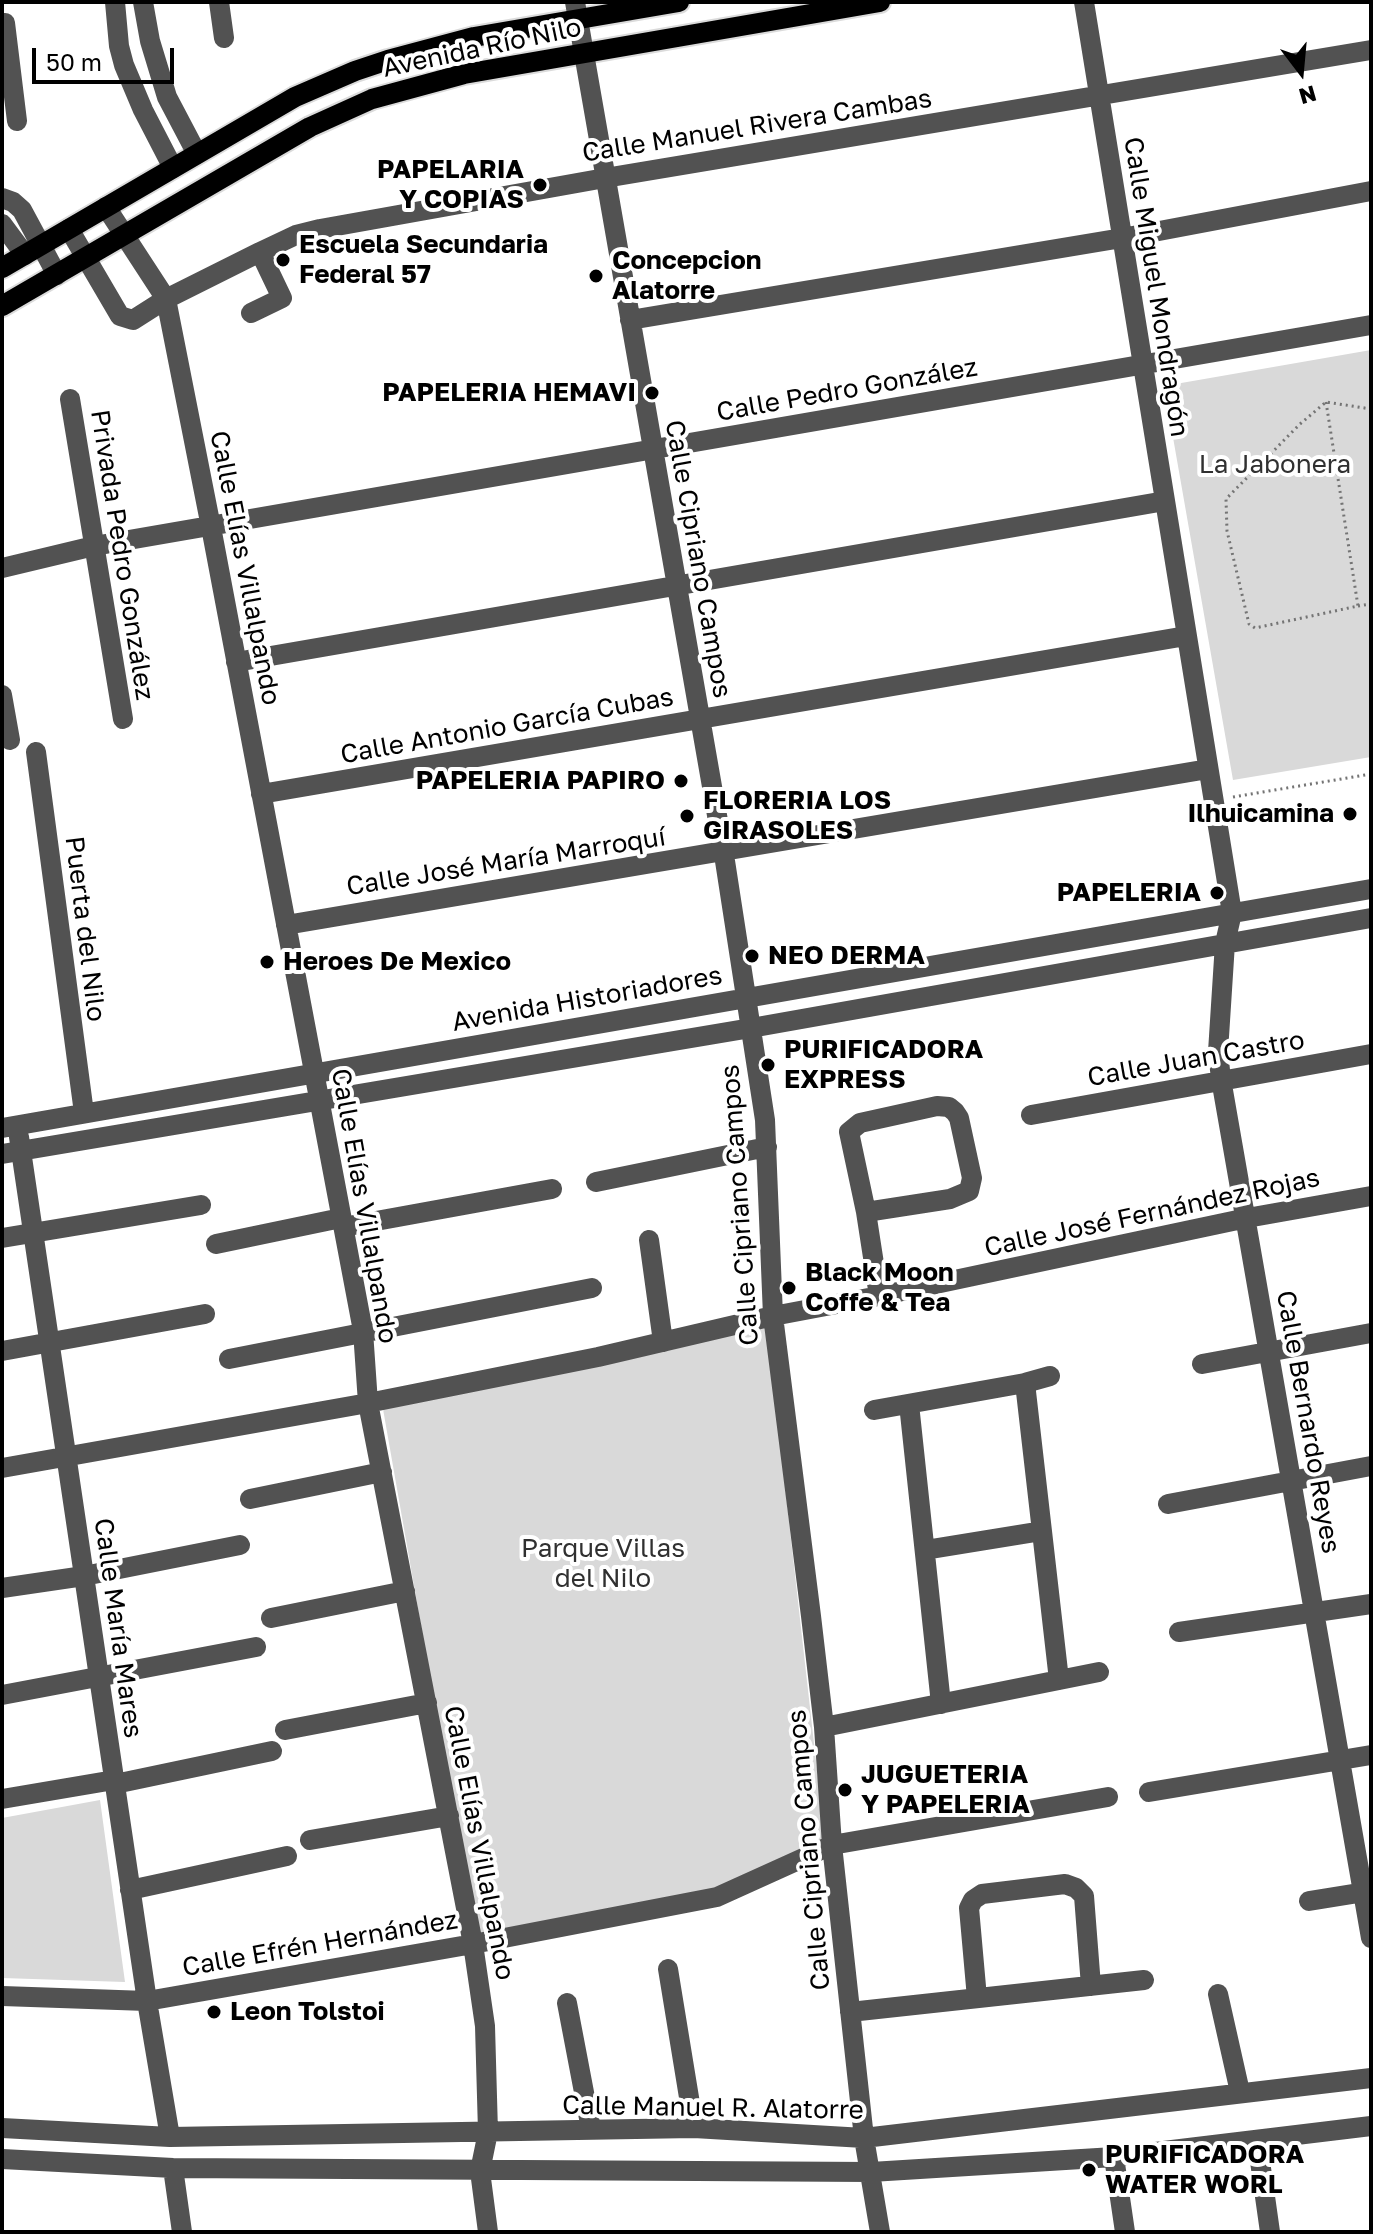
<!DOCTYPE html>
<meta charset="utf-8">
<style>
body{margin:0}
#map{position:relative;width:1373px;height:2234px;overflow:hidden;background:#fff;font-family:"Golos Text",sans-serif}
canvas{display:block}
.frame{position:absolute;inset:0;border:4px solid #000;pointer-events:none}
.north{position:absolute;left:1261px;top:32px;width:80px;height:80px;-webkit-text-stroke:6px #fff;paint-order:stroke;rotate:164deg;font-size:22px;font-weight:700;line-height:32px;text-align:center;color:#000}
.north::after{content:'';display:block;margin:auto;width:28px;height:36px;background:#000;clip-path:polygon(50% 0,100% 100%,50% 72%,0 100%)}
.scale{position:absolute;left:32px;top:48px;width:142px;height:36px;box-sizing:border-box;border:4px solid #000;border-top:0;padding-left:10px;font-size:24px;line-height:28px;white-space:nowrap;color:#000;-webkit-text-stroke:6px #fff;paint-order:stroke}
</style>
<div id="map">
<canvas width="1373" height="2234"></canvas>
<div class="frame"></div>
<div class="north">N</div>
<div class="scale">50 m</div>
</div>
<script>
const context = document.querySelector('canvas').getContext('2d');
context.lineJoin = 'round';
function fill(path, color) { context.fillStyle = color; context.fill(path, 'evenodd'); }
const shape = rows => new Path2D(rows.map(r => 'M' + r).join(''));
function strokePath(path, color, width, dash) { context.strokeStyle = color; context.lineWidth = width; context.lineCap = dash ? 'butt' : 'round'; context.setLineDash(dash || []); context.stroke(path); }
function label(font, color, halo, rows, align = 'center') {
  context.font = font + ' "Golos Text",sans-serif'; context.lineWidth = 8; context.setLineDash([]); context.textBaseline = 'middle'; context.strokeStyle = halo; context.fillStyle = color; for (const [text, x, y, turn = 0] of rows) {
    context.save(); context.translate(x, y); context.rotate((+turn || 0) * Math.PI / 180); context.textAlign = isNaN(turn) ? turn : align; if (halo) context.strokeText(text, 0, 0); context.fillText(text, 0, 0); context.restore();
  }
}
fill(shape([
 [1371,350,1371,757,1233,780,1164,386],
 [767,1326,825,1841,721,1894,476,1939,383,1409],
 [100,1800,125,1982,2,1978,2,1818]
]), '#d9d9d9');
const major = shape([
 [2,268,295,97,355,71,388,60,474,37,679,2],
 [2,306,310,127,372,99,464,74,880,2]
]);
strokePath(major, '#dbdbdb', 24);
strokePath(shape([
 [1326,402,1358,606,1255,628,1249,624,1227,531,1226,499,1300,424,1326,402,1371,409],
 [1358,606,1371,604],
 [1233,797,1371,774]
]), '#747474', 3, [2, 4]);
strokePath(shape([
 [115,2,119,46,124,65,143,110,173,168],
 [143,2,150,41,167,97,197,154],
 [219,2,224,38],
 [575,2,725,861,765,1120,773,1316,811,1616,824,1727,832,1845,864,2138,880,2232],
 [1084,2,1232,913,1225,943,1218,1052,1221,1079,1371,1938],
 [5,23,17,121],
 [2,198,13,202,22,210,57,275],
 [106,207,166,299,211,527,363,1331,368,1403,473,1944,485,2026,488,2132,480,2171,488,2232],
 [2,224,25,255],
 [69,229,120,316,133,320,166,299,260,252,296,235,320,229,605,178,1371,50],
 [251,313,282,298,260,252],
 [630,320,1122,238,1371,191],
 [70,399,123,719],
 [2,568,94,546,1371,325],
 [236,662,1165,501],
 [2,695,10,740],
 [36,752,84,1113],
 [261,794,1186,636],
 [286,925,1208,769],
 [1031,1115,1371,1054],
 [2,1128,1371,889],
 [19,1137,147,2001,170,2137],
 [2,1154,751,1028,1371,918],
 [596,1182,767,1147],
 [866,1212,950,1199,969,1191,972,1178,959,1118,955,1112,949,1107,937,1106,860,1123,849,1132,866,1212,879,1296],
 [343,1227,552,1189],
 [2,1238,201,1205],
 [649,1240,663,1342],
 [216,1244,341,1218],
 [2,1351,205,1314],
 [229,1359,592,1288],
 [1202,1364,1371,1333],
 [1025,1383,1059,1680],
 [909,1404,941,1704],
 [874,1410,1025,1383,1050,1376],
 [2,1468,368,1403,598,1357,773,1316,879,1296,1247,1218,1371,1196],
 [250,1499,382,1472],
 [1168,1504,1371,1466],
 [925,1550,1042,1531],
 [2,1588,84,1576,240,1545],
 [271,1618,405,1591],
 [1179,1632,1371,1604],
 [2,1695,256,1647],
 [824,1727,1099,1672],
 [285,1730,427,1703],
 [115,1784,272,1751],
 [1149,1792,1371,1755],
 [2,1799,114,1780],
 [310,1840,449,1816],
 [130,1890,287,1856],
 [1309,1901,1371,1891],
 [668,1969,694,2128],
 [1218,1994,1240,2092],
 [2,1996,147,2001,473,1944,717,1897,832,1845,1108,1797],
 [977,1998,969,1908,973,1900,982,1894,1065,1884,1076,1888,1084,1896,1091,1986],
 [567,2003,591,2129],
 [850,2012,1144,1980],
 [2,2128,170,2137,694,2128,864,2138,1371,2078],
 [1257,2140,1270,2232],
 [1114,2157,1125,2232],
 [2,2159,173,2168,871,2172,1114,2157,1371,2126],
 [173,2168,182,2232]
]), '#525252', 20);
strokePath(major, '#000', 20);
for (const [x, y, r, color] of [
 [540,185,8,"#000"],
 [283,260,8,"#000"],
 [596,276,8,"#000"],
 [652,393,8,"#000"],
 [681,781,8,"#000"],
 [1350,814,8,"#000"],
 [687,816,8,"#000"],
 [1217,893,8,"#000"],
 [752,956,8,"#000"],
 [267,962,8,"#000"],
 [768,1065,8,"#000"],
 [789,1288,8,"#000"],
 [845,1790,8,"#000"],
 [214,2012,8,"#000"],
 [1089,2170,8,"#000"]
]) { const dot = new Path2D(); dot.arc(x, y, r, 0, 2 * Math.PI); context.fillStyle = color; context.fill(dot); strokePath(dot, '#fff', 3); }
label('26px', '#000', '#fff', [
 ["Avenida Río Nilo",482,48,-12],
 ["Calle Manuel Rivera Cambas",757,126,-9],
 ["Calle Miguel Mondragón",1156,287,81],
 ["Calle Pedro González",847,390,-10],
 ["Privada Pedro González",122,555,81],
 ["Calle Cipriano Campos",698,559,80],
 ["Calle Elías Villalpando",245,568,79],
 ["Calle Antonio García Cubas",507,726,-10],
 ["Calle José María Marroquí",506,862,-9],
 ["Puerta del Nilo",85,929,83],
 ["Avenida Historiadores",587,999,-10],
 ["Calle Juan Castro",1196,1059,-10],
 ["Calle Cipriano Campos",740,1205,-94],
 ["Calle Elías Villalpando",364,1206,80],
 ["Calle José Fernández Rojas",1152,1213,-12],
 ["Calle Bernardo Reyes",1308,1422,80],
 ["Calle María Mares",118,1628,82],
 ["Calle Elías Villalpando",479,1843,79],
 ["Calle Cipriano Campos",809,1850,-95],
 ["Calle Efrén Hernández",320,1944,-10],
 ["Calle Manuel R. Alatorre",713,2108,1]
]);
label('bold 26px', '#000', '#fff', [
 ["PAPELARIA",524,170,"right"],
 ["Y COPIAS",524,200,"right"],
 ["Escuela Secundaria",299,245],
 ["Federal 57",299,275],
 ["Concepcion",612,261],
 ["Alatorre",612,291],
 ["PAPELERIA HEMAVI",636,393,"right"],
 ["PAPELERIA PAPIRO",665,781,"right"],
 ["FLORERIA LOS",703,801],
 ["GIRASOLES",703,831],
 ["Ilhuicamina",1334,814,"right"],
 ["PAPELERIA",1201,893,"right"],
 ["NEO DERMA",768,956],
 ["Heroes De Mexico",283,962],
 ["PURIFICADORA",784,1050],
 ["EXPRESS",784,1080],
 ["Black Moon",805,1273],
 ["Coffe & Tea",805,1303],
 ["JUGUETERIA",861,1775],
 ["Y PAPELERIA",861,1805],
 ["Leon Tolstoi",230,2012],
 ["PURIFICADORA",1105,2155],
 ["WATER WORL",1105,2185]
], 'left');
label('26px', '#303030', '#fff', [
 ["La Jabonera",1275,465],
 ["Parque Villas",603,1549],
 ["del Nilo",603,1579]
]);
</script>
